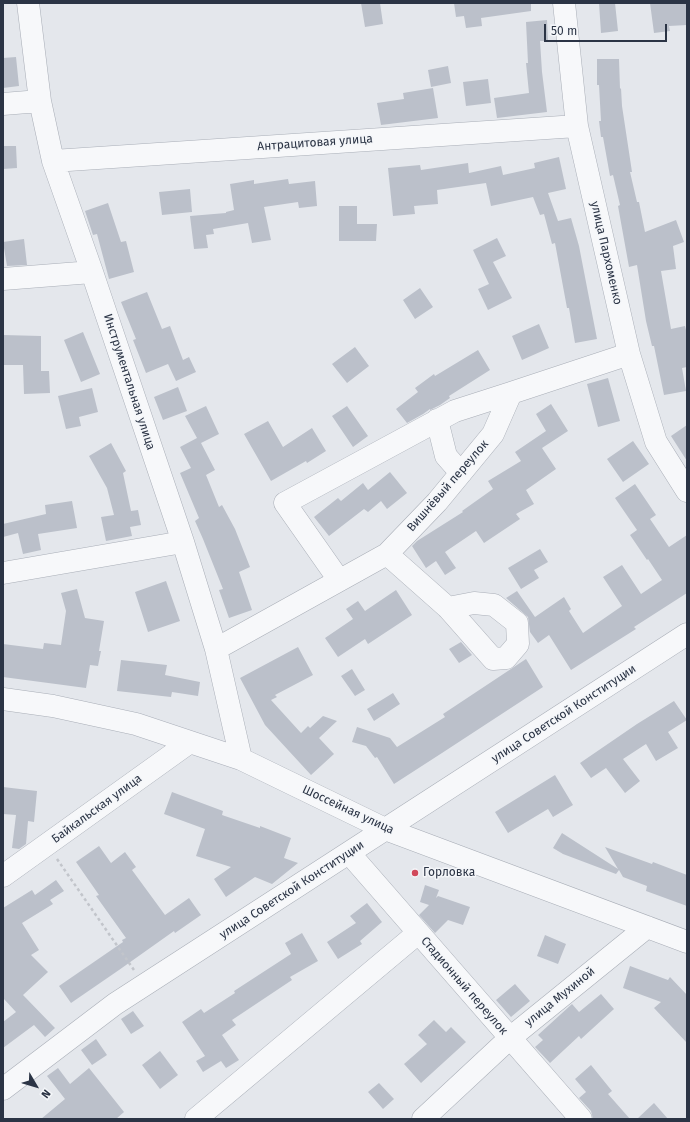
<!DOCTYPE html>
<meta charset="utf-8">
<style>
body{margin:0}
#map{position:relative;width:690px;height:1122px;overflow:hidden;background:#e4e7ec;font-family:"Fira Sans",sans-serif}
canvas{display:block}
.frame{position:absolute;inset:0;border:4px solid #2b3445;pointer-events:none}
.north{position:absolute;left:16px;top:1066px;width:40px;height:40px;-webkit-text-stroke:3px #f4f6f9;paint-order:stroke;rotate:128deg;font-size:11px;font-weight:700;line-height:16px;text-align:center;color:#2b3445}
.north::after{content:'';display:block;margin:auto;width:14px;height:18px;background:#2b3445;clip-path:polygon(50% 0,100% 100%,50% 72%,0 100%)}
.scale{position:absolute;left:544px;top:24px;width:123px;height:18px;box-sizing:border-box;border:2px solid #2b3445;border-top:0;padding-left:5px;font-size:12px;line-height:14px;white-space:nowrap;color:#2b3445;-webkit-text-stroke:3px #f4f6f9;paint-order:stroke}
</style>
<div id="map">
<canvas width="690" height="1122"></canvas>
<div class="frame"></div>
<div class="north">N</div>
<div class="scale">50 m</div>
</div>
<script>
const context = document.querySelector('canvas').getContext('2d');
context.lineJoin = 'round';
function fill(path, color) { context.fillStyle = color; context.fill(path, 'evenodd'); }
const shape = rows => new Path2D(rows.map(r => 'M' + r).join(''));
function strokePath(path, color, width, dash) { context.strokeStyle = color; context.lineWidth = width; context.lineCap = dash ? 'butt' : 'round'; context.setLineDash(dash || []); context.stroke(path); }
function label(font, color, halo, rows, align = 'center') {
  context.font = font + ' "Fira Sans",sans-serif'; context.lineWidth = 3; context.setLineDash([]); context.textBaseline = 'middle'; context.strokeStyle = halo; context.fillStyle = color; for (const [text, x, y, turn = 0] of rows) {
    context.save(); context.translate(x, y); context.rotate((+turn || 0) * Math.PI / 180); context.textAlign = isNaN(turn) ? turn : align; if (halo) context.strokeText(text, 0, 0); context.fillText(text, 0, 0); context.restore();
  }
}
fill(shape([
 [361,3,380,3,383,24,365,27],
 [454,3,531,3,531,11,481,18,482,26,466,28,464,16,456,17],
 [599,3,615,3,618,31,601,33],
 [650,3,687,3,687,25,669,26,670,31,654,33],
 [547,20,548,41,540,41,542,72,547,112,497,118,494,98,529,93,526,63,528,63,526,22],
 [16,57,19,86,3,88,3,58],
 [597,59,619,59,620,89,621,88,622,106,632,172,630,172,637,202,639,202,645,232,676,220,684,242,673,246,676,269,661,271,671,329,685,326,687,334,687,367,682,368,686,391,664,395,654,346,652,346,646,321,637,265,629,267,618,206,620,205,613,175,610,176,603,137,601,137,599,121,601,121,599,85,597,85],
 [448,66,451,83,431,87,428,70],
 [488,79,491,103,466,106,463,82],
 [433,88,438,118,381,125,377,103,404,99,403,93],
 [3,146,16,146,17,168,3,169],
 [559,157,566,189,548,193,558,221,571,218,579,246,597,339,575,343,569,308,567,308,555,243,552,244,544,214,540,215,533,197,491,206,486,183,437,190,438,204,414,206,415,214,393,216,388,168,420,165,421,170,468,163,469,173,501,166,503,175,535,168,534,163],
 [288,179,289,184,315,181,317,206,299,208,298,202,264,207,271,240,252,243,248,223,213,229,214,234,206,235,208,248,194,249,190,216,226,213,226,212,234,210,230,184,254,180,254,184],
 [190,189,192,212,162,215,159,192],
 [108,203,121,242,126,241,134,272,109,279,97,234,93,235,85,211],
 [339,206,357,206,357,224,377,224,376,241,339,241],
 [497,238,506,256,493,262,512,298,488,310,478,289,489,284,473,250],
 [24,239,27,265,7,266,3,242],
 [420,288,433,307,415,319,403,300],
 [147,292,162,329,170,326,183,360,189,357,196,372,176,381,168,364,146,373,133,340,136,339,121,302],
 [539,324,549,348,522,360,512,336],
 [83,332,100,374,81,382,64,340],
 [3,335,41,336,41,371,49,371,50,393,24,394,23,365,3,365],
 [355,347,369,366,347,383,332,364],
 [478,350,490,370,449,396,450,398,440,405,430,410,430,409,423,414,407,423,396,409,418,392,415,388,434,374,435,376],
 [608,378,620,421,598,427,587,384],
 [178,387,187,411,163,420,154,397],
 [92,388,98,412,79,417,81,426,66,429,58,396],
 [551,404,568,431,542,448,556,469,526,490,534,504,516,514,520,519,484,543,476,531,445,552,456,568,445,575,436,561,426,568,412,546,417,541,463,512,462,511,493,489,488,481,521,461,515,452,546,431,536,414],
 [206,406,219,434,201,443,215,470,206,475,219,507,222,505,235,529,250,567,239,572,252,610,229,618,219,590,223,589,203,539,195,521,199,518,180,473,191,468,180,447,197,438,185,416],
 [347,406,368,436,353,447,332,416],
 [268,421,283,447,312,428,326,451,307,463,306,461,271,481,244,434],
 [687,425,687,461,671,436],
 [633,441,649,464,623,482,607,459],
 [111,443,126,471,123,473,131,511,138,510,141,525,130,527,132,536,106,541,101,517,114,515,107,488,89,456],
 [390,472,407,493,387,509,381,501,368,512,364,509,329,536,314,517,338,498,341,501,363,483,368,490],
 [635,484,656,515,650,519,669,547,687,535,687,593,634,627,636,629,571,670,549,635,538,643,530,632,528,617,506,598,517,591,535,617,564,597,571,609,569,611,583,633,622,606,603,577,622,565,641,594,662,580,648,559,647,560,630,535,637,530,615,498],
 [72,501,77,528,38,534,41,550,23,554,18,533,3,537,3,524,46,514,45,505],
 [540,549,548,562,534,570,539,578,521,589,508,568],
 [166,581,180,621,148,632,135,592],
 [77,589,85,618,104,621,99,651,101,651,98,666,90,665,86,688,3,677,3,644,43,649,44,643,61,645,66,611,61,593],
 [396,590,412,615,368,644,365,639,338,657,325,638,353,619,346,609,358,601,365,611],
 [461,642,472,655,459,663,449,649],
 [298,647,313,675,275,695,277,697,271,700,301,733,308,726,310,728,323,716,337,721,319,738,334,754,311,775,265,725,240,678],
 [526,659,543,687,442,753,394,784,377,757,375,758,366,746,352,742,357,727,390,738,397,747,445,717,443,714],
 [121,660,167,665,165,675,200,682,198,696,172,692,171,697,117,691],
 [352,669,365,690,355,696,341,676],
 [393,693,400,704,374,721,367,709],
 [674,701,687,720,668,732,678,748,656,761,646,744,623,759,640,781,625,793,606,768,591,778,580,763,637,724],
 [555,775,573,805,553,817,548,809,508,833,495,812],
 [3,787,37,791,34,822,28,821,26,844,19,849,12,848,16,815,3,814],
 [172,792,223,811,222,815,260,828,260,826,291,838,284,858,298,863,272,884,255,877,226,897,214,879,231,867,196,856,205,829,164,814],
 [562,833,618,869,605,847,652,864,653,862,687,875,687,906,646,891,647,886,623,877,619,870,616,874,563,854,553,848],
 [99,846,111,863,125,852,136,867,132,870,165,915,189,898,201,915,175,933,174,931,119,970,71,1003,59,986,123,942,122,940,126,938,96,896,99,895,76,862],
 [56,880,64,891,50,900,53,904,22,923,39,950,31,955,48,972,23,995,55,1028,45,1037,34,1025,3,1048,3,1022,16,1012,3,998,3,908,32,890,35,895],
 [425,885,439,890,436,898,438,896,470,907,463,925,448,920,435,933,419,915,429,905,420,902],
 [367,903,382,922,360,941,362,944,338,959,327,942,356,923,350,916],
 [302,933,318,961,290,977,292,980,232,1020,236,1025,222,1035,239,1060,226,1068,221,1061,203,1072,196,1061,205,1056,182,1022,201,1009,204,1013,235,993,234,991,291,954,285,943],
 [545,935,566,944,558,964,537,956],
 [630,966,668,980,670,977,687,995,687,1043,654,1008,661,1002,623,988],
 [515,984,530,1001,511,1017,496,1000],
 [601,994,614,1009,581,1039,579,1036,550,1063,535,1047,543,1040,538,1035,572,1004,579,1012],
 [133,1011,144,1026,131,1034,121,1019],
 [434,1020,446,1032,451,1027,466,1042,421,1083,404,1064,427,1044,418,1035],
 [96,1039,107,1055,92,1065,81,1050],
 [160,1051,178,1075,160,1089,142,1065],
 [591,1065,612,1091,608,1094,630,1119,593,1119,591,1111,579,1098,586,1092,575,1079],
 [58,1068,70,1084,89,1068,124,1112,116,1119,41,1119,65,1099,47,1076],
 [379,1083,394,1099,383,1109,368,1092],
 [654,1103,668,1119,637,1119]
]), '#bbc0ca');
const minor = shape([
 [28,3,40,101,53,161,92,272,183,542,216,649,241,759],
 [564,3,577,126,629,354,656,442,687,491],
 [3,104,40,101],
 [53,161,577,126],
 [3,279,92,272],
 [437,420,446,456,461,473],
 [387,554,448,608,493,659,506,658,518,644,517,623,494,605,474,603,448,608],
 [3,573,183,542],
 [339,580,285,503,455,411,511,393],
 [216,649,387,554,437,502,493,434,511,393,629,354],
 [3,699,53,706,136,724,241,759,385,829,687,942],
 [349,853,581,1119],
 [3,876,190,742],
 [3,1089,115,1004,687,634],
 [196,1119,418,933],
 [423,1119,510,1038,647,927]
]);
strokePath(minor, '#a9aeb7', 23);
strokePath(shape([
 [57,859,134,970]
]), '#c2c5cb', 2.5, [3, 3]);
strokePath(minor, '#f7f8fa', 22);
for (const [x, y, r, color] of [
 [415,873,4,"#d1495b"]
]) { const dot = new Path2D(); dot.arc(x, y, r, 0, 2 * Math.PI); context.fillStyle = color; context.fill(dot); strokePath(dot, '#f4f6f9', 1.5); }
label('12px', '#2b3445', '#f4f6f9', [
 ["Антрацитовая улица",315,143,-4],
 ["улица Пархоменко",606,253,77],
 ["Инструментальная улица",129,382,72],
 ["Вишнёвый переулок",448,486,-49],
 ["улица Советской Конституции",564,714,-33],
 ["Байкальская улица",97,809,-36],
 ["Шоссейная улица",348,810,25],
 ["улица Советской Конституции",292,890,-33],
 ["Стадионный переулок",464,986,49],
 ["улица Мухиной",560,997,-39]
]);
label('12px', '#2b3445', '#f4f6f9', [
 ["Горловка",423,873]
], 'left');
</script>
